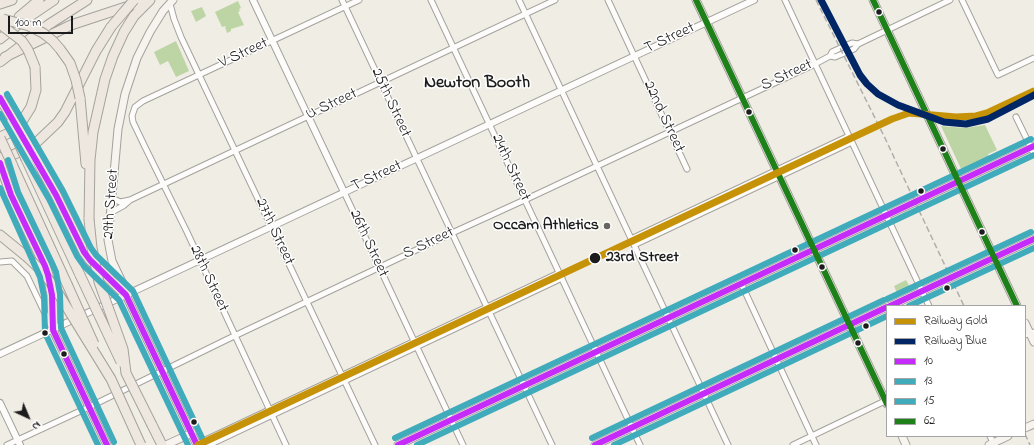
<!DOCTYPE html>
<style>
body{margin:0}
#map{position:relative;width:1034px;height:445px;overflow:hidden;background:#f0ede4;font-family:"Indie Flower",sans-serif}
canvas{display:block}
.legend{position:absolute;left:886px;top:305px;width:140px;height:132px;box-sizing:border-box;background:#fff;border:1px solid #a4a4a4;margin:0;padding:5px 7px;list-style:none;font-size:12px;color:#1c1c1c}
.legend li{display:flex;align-items:center;gap:8px;height:20px}
.legend b{width:20px;border:1px solid #a4a4a4}
.north{position:absolute;left:8px;top:397px;width:40px;height:40px;-webkit-text-stroke:3px #fff;paint-order:stroke;rotate:136deg;font-size:11px;font-weight:700;line-height:16px;text-align:center;color:#1c1c1c}
.north::after{content:'';display:block;margin:auto;width:14px;height:18px;background:#1c1c1c;clip-path:polygon(50% 0,100% 100%,50% 72%,0 100%)}
.scale{position:absolute;left:8px;top:16px;width:65px;height:18px;box-sizing:border-box;border:2px solid #1c1c1c;border-top:0;padding-left:5px;font-size:12px;line-height:14px;white-space:nowrap;color:#1c1c1c;-webkit-text-stroke:3px #fff;paint-order:stroke}
</style>
<div id="map">
<canvas width="1034" height="445"></canvas>
<ul class="legend">
<li><b style="height:5px;background:#c69207"></b>Railway Gold</li>
<li><b style="height:5px;background:#002666"></b>Railway Blue</li>
<li><b style="height:5px;background:#c52bfb"></b>10</li>
<li><b style="height:5px;background:#40abbb"></b>13</li>
<li><b style="height:5px;background:#40abbb"></b>15</li>
<li><b style="height:5px;background:#1e8019"></b>62</li>
</ul>
<div class="north">N</div>
<div class="scale">100 m</div>
</div>
<script>
const context = document.querySelector('canvas').getContext('2d');
context.lineJoin = 'round';
function fill(path, color) { context.fillStyle = color; context.fill(path, 'evenodd'); }
const shape = rows => new Path2D(rows.map(r => 'M' + r).join(''));
function strokePath(path, color, width, dash) { context.strokeStyle = color; context.lineWidth = width; context.lineCap = dash ? 'butt' : 'round'; context.setLineDash(dash || []); context.stroke(path); }
function label(font, color, halo, rows, align = 'center') {
  context.font = font + ' "Indie Flower",sans-serif'; context.lineWidth = 3; context.setLineDash([]); context.textBaseline = 'middle'; context.strokeStyle = halo; context.fillStyle = color; for (const [text, x, y, turn = 0] of rows) {
    context.save(); context.translate(x, y); context.rotate((+turn || 0) * Math.PI / 180); context.textAlign = isNaN(turn) ? turn : align; if (halo) context.strokeText(text, 0, 0); context.fillText(text, 0, 0); context.restore();
  }
}
fill(shape([
 [238,1,241,8,239,9,240,11,238,12,244,25,231,29,231,31,227,33,225,27,226,26,222,27,215,12],
 [202,7,206,16,196,22,191,11],
 [176,41,189,71,176,77,168,61,160,65,154,52],
 [985,125,997,150,988,154,990,158,962,171,941,126,965,128],
 [906,280,910,287,897,293,894,286]
]), '#bdd5a5');
const minor = shape([
 [342,0,552,445],
 [431,0,640,445],
 [519,0,728,445],
 [608,0,687,169],
 [785,0,929,306],
 [962,0,998,75,1034,58],
 [170,4,174,19,181,37,375,445],
 [830,56,835,57,854,49,858,44,950,0],
 [1016,117,1034,154],
 [344,192,463,445],
 [112,195,114,199,120,202,130,200],
 [110,213,123,206,130,200,555,0],
 [631,239,849,136],
 [634,245,852,142],
 [0,262,12,261,27,276,51,326],
 [741,283,816,445],
 [1025,335,1034,332],
 [990,436,994,445],
 [197,444,559,273],
 [7,445,89,407,228,339,452,233,531,197,815,64,830,56,832,52,847,45,852,43,858,44],
 [209,445,562,278],
 [286,445,187,232,145,147,133,122,132,116,135,107,143,101,359,0],
 [793,445,887,400]
]);
const tertiary = shape([
 [253,0,344,192],
 [0,354,754,0],
 [0,403,20,445]
]);
const secondary = shape([
 [173,0,163,11,150,32,137,58,125,94,118,129,108,240,112,261,123,284,126,295,197,445],
 [696,0,887,404],
 [873,0,1017,306],
 [890,306,1034,239],
 [1025,323,1034,342],
 [53,330,107,445],
 [1025,428,1034,424],
 [902,436,906,445],
 [166,445,192,433],
 [398,445,1034,146],
 [595,445,887,307],
 [989,445,1008,436]
]);
const motorway = shape([
 [0,4,12,0],
 [19,17,39,0],
 [0,39,20,23,54,0],
 [5,57,71,25,147,0],
 [0,62,48,25,87,0],
 [80,98,86,164],
 [0,137,7,134,21,123,31,107,36,90,35,67],
 [34,155,56,195,84,252,90,260,126,295],
 [0,158,15,154,37,142,58,122,65,112,96,51,111,27],
 [26,159,80,275],
 [0,163,11,195,45,266,48,275,52,295,53,330],
 [12,164,67,284],
 [89,219,90,160,93,132,105,79,113,56,124,32,134,16,150,0],
 [0,235,27,257],
 [152,425,162,445]
]);
strokePath(minor, '#a4a29d', 7);
strokePath(tertiary, '#a4a29d', 8);
strokePath(secondary, '#a4a29d', 9);
strokePath(motorway, '#a4a29d', 11);
strokePath(minor, '#fdfcfb', 5);
strokePath(tertiary, '#fdfcfb', 6);
strokePath(secondary, '#f7f4f0', 7);
strokePath(motorway, '#eee7df', 9);
strokePath(shape([
 [816,0,884,136,964,306],
 [1025,434,1030,445]
]), '#afafae', 1.5, [6, 3]);
const motorwayBridge = shape([
 [3,19,29,26,43,33,53,41,60,49,70,63,76,80,80,98],
 [0,24,22,41,28,50,35,67],
 [111,27,134,0],
 [0,98,34,155],
 [10,124,26,159],
 [0,138,12,164],
 [89,219,92,248,99,282,118,335,123,349,126,373,152,425],
 [27,257,43,272,58,293,111,379,141,445],
 [80,275,121,362],
 [67,284,94,344]
]);
strokePath(motorwayBridge, '#a4a29d', 11, []);
strokePath(motorwayBridge, '#eee7df', 9);
strokePath(shape([
 [0,98,56,195,84,252,90,260,126,295,197,445],
 [0,163,11,195,45,266,48,275,52,295,53,330,107,445],
 [890,306,1034,239],
 [398,445,1034,146],
 [595,445,887,307]
]), '#c52bfb', 6);
strokePath(shape([
 [0,114,49,199,77,256,84,266,119,300,188,445],
 [0,188,40,277,44,296,45,333,98,445],
 [909,306,1034,248],
 [417,445,1034,155],
 [614,445,887,316]
]), '#40abbb', 6);
strokePath(shape([
 [7,94,63,191,91,248,96,255,133,291,204,442],
 [8,160,18,192,52,263,56,272,60,294,61,328,114,442],
 [887,299,1031,232],
 [395,438,1031,139],
 [592,438,884,300]
]), '#40abbb', 6);
strokePath(shape([
 [696,0,887,404],
 [873,0,1017,306]
]), '#1e8019', 6);
strokePath(shape([
 [198,445,892,119,909,113,956,117,976,116,987,113,1034,91]
]), '#c69207', 7);
strokePath(shape([
 [821,0,860,75,867,84,878,94,898,105,944,122,966,124,988,119,1034,95]
]), '#002666', 7);
for (const [x, y, r, color] of [
 [879,12,3.5,"#1c1c1c"],
 [749,112,3.5,"#1c1c1c"],
 [943,149,3.5,"#1c1c1c"],
 [921,191,3.5,"#1c1c1c"],
 [607,226,4,"#666562"],
 [982,232,3.5,"#1c1c1c"],
 [795,250,3.5,"#1c1c1c"],
 [595,258,6,"#1c1c1c"],
 [822,267,3.5,"#1c1c1c"],
 [947,288,3.5,"#1c1c1c"],
 [866,326,3.5,"#1c1c1c"],
 [45,333,3.5,"#1c1c1c"],
 [858,343,3.5,"#1c1c1c"],
 [64,354,3.5,"#1c1c1c"],
 [194,422,3.5,"#1c1c1c"]
]) { const dot = new Path2D(); dot.arc(x, y, r, 0, 2 * Math.PI); context.fillStyle = color; context.fill(dot); strokePath(dot, '#fff', 1.5); }
label('16px', '#1c1c1c', '#fff', [
 ["T Street",670,39,-25],
 ["V Street",244,54,-25],
 ["S Street",787,76,-25],
 ["25th Street",390,103,65],
 ["U Street",332,105,-25],
 ["22nd Street",663,117,65],
 ["24th Street",510,168,65],
 ["T Street",377,177,-25],
 ["29th Street",112,204,-86],
 ["27th Street",274,232,65],
 ["26th Street",368,244,65],
 ["S Street",429,244,-26],
 ["28th Street",208,279,65]
]);
label('bold 16px', '#1c1c1c', '#fff', [
 ["Occam Athletics",599,226]
], 'right');
label('bold 16px', '#1c1c1c', '#fff', [
 ["23rd Street",606,258]
], 'left');
label('bold 18px', '#1c1c1c', '#fff', [
 ["Newton Booth",477,84]
]);
</script>
